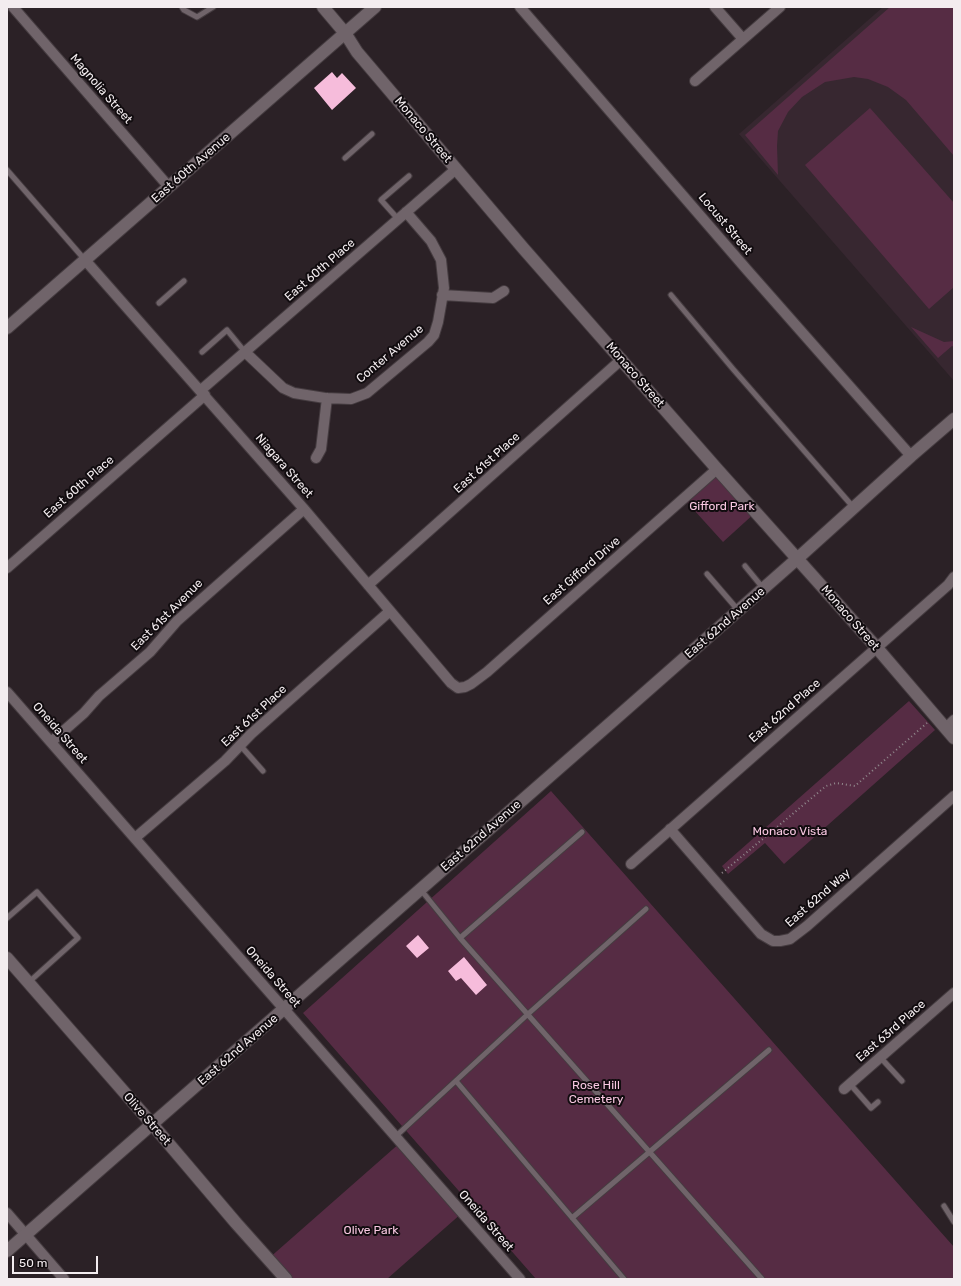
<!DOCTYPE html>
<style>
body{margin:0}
#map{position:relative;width:961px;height:1286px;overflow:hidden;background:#2b2126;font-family:Rubik,sans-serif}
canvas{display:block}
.frame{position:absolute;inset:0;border:8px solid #f3ecef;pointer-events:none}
.scale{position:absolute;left:12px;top:1256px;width:86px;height:18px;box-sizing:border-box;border:2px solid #f3ecef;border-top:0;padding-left:5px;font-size:12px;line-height:14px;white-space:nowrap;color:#f3ecef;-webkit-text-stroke:3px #110c0f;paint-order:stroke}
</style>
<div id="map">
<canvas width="961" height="1286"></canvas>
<div class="frame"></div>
<div class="scale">50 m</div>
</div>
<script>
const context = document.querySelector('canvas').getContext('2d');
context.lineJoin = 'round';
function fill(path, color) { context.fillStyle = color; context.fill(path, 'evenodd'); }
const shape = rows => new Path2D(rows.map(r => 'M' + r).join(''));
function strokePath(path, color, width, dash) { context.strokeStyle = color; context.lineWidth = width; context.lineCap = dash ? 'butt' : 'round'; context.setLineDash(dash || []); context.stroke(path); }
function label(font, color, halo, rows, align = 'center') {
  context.font = font + ' Rubik,sans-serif'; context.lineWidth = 4; context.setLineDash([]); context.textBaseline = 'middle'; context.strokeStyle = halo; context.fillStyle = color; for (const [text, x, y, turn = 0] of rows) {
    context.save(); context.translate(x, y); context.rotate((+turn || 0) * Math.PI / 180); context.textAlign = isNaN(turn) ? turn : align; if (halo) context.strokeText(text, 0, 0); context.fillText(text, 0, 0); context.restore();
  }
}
fill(shape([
 [883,7,954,7,954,381,739,134]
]), '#372730');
fill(shape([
 [890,7,954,7,954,156,906,100,888,87,868,79,854,77,825,82,802,97,788,112,778,131,777,146,778,175,745,135],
 [870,108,954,203,954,287,929,309,805,165],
 [911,327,944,342,954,341,954,347,952,346,938,358],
 [717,469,756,512,723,542,684,499],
 [909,701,935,730,784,864,765,843,728,874,722,866],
 [551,791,954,1247,954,1279,536,1279,303,1013],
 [401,1142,462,1213,387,1279,286,1279,268,1259]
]), '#562c44');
fill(shape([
 [332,72,337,78,342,73,356,88,332,110,314,88],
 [418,935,429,948,417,958,406,946],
 [464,957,487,985,476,995,461,978,456,981,448,971]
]), '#f6bcdb');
const lane = shape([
 [182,7,184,10,197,17,213,7],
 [345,158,372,134],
 [7,170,85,260],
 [398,219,381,200,409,176],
 [671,295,733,369,854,508],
 [159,303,184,281],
 [202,352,227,330,245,352],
 [745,566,763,588],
 [707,574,738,610],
 [240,745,263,771],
 [421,890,460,938,762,1279],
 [7,918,37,892,78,938,29,982],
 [460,938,582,832],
 [880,1057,902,1081],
 [456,1081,624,1279],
 [850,1084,871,1108,878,1102],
 [395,1137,528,1014,646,909],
 [944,1206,954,1222],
 [572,1218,769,1050]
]);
const street = shape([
 [13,7,169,187],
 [520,7,748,271,911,456],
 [715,7,743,39],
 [695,81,780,7],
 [85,260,304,509,451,683,458,688,465,687,471,684,487,672,717,469],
 [442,295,493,298,504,291],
 [245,352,283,388,294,393,325,398,351,399,367,393,428,342,434,335,438,322,444,288,441,260,431,241,406,212],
 [201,390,456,169],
 [316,458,321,449,327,398],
 [7,568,205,395],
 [368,585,622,359],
 [7,692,520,1279],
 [946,728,954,720],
 [51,742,84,713,99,696,150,652,177,621,304,509],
 [670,829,761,934,773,941,780,941,790,939,807,926,954,796],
 [135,838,225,761,251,734,390,611],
 [631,864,948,585,954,577],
 [844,1089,954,993],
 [7,1213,64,1279]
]);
const secondary = shape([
 [323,7,345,33,357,52,523,248,717,469,877,648,954,738],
 [7,328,375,7],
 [7,958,152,1124,236,1223,286,1279],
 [7,1251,614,720,798,558,911,456,954,419]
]);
strokePath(lane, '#453c40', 7);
strokePath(street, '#453c40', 12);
strokePath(secondary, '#453c40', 14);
strokePath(shape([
 [722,873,826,786,836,783,855,786,927,723]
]), '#91888c', 2, [1, 3]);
strokePath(lane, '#70646a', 5);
strokePath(street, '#70646a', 10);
strokePath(secondary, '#70646a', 12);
label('12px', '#f3ecef', '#110c0f', [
 ["Magnolia Street",101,89,49],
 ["Monaco Street",423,130,50],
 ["East 60th Avenue",191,168,-41],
 ["Locust Street",725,224,50],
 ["East 60th Place",320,270,-41],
 ["Conter Avenue",390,354,-40],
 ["Monaco Street",635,375,49],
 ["East 61st Place",487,463,-42],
 ["Niagara Street",284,466,49],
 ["East 60th Place",79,487,-41],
 ["East Gifford Drive",582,571,-41],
 ["East 61st Avenue",167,615,-45],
 ["Monaco Street",850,618,49],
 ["East 62nd Avenue",725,623,-41],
 ["East 62nd Place",785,711,-41],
 ["East 61st Place",254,716,-43],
 ["Oneida Street",60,733,49],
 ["East 62nd Avenue",481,836,-41],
 ["East 62nd Way",818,898,-41],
 ["Oneida Street",273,977,49],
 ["East 63rd Place",891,1031,-41],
 ["East 62nd Avenue",238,1050,-41],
 ["Olive Street",147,1119,49],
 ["Oneida Street",486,1221,49]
]);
label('12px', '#f9c8e2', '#110c0f', [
 ["Gifford Park",722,507],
 ["Monaco Vista",790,832],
 ["Rose Hill",596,1086],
 ["Cemetery",596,1100],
 ["Olive Park",371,1231]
]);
</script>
